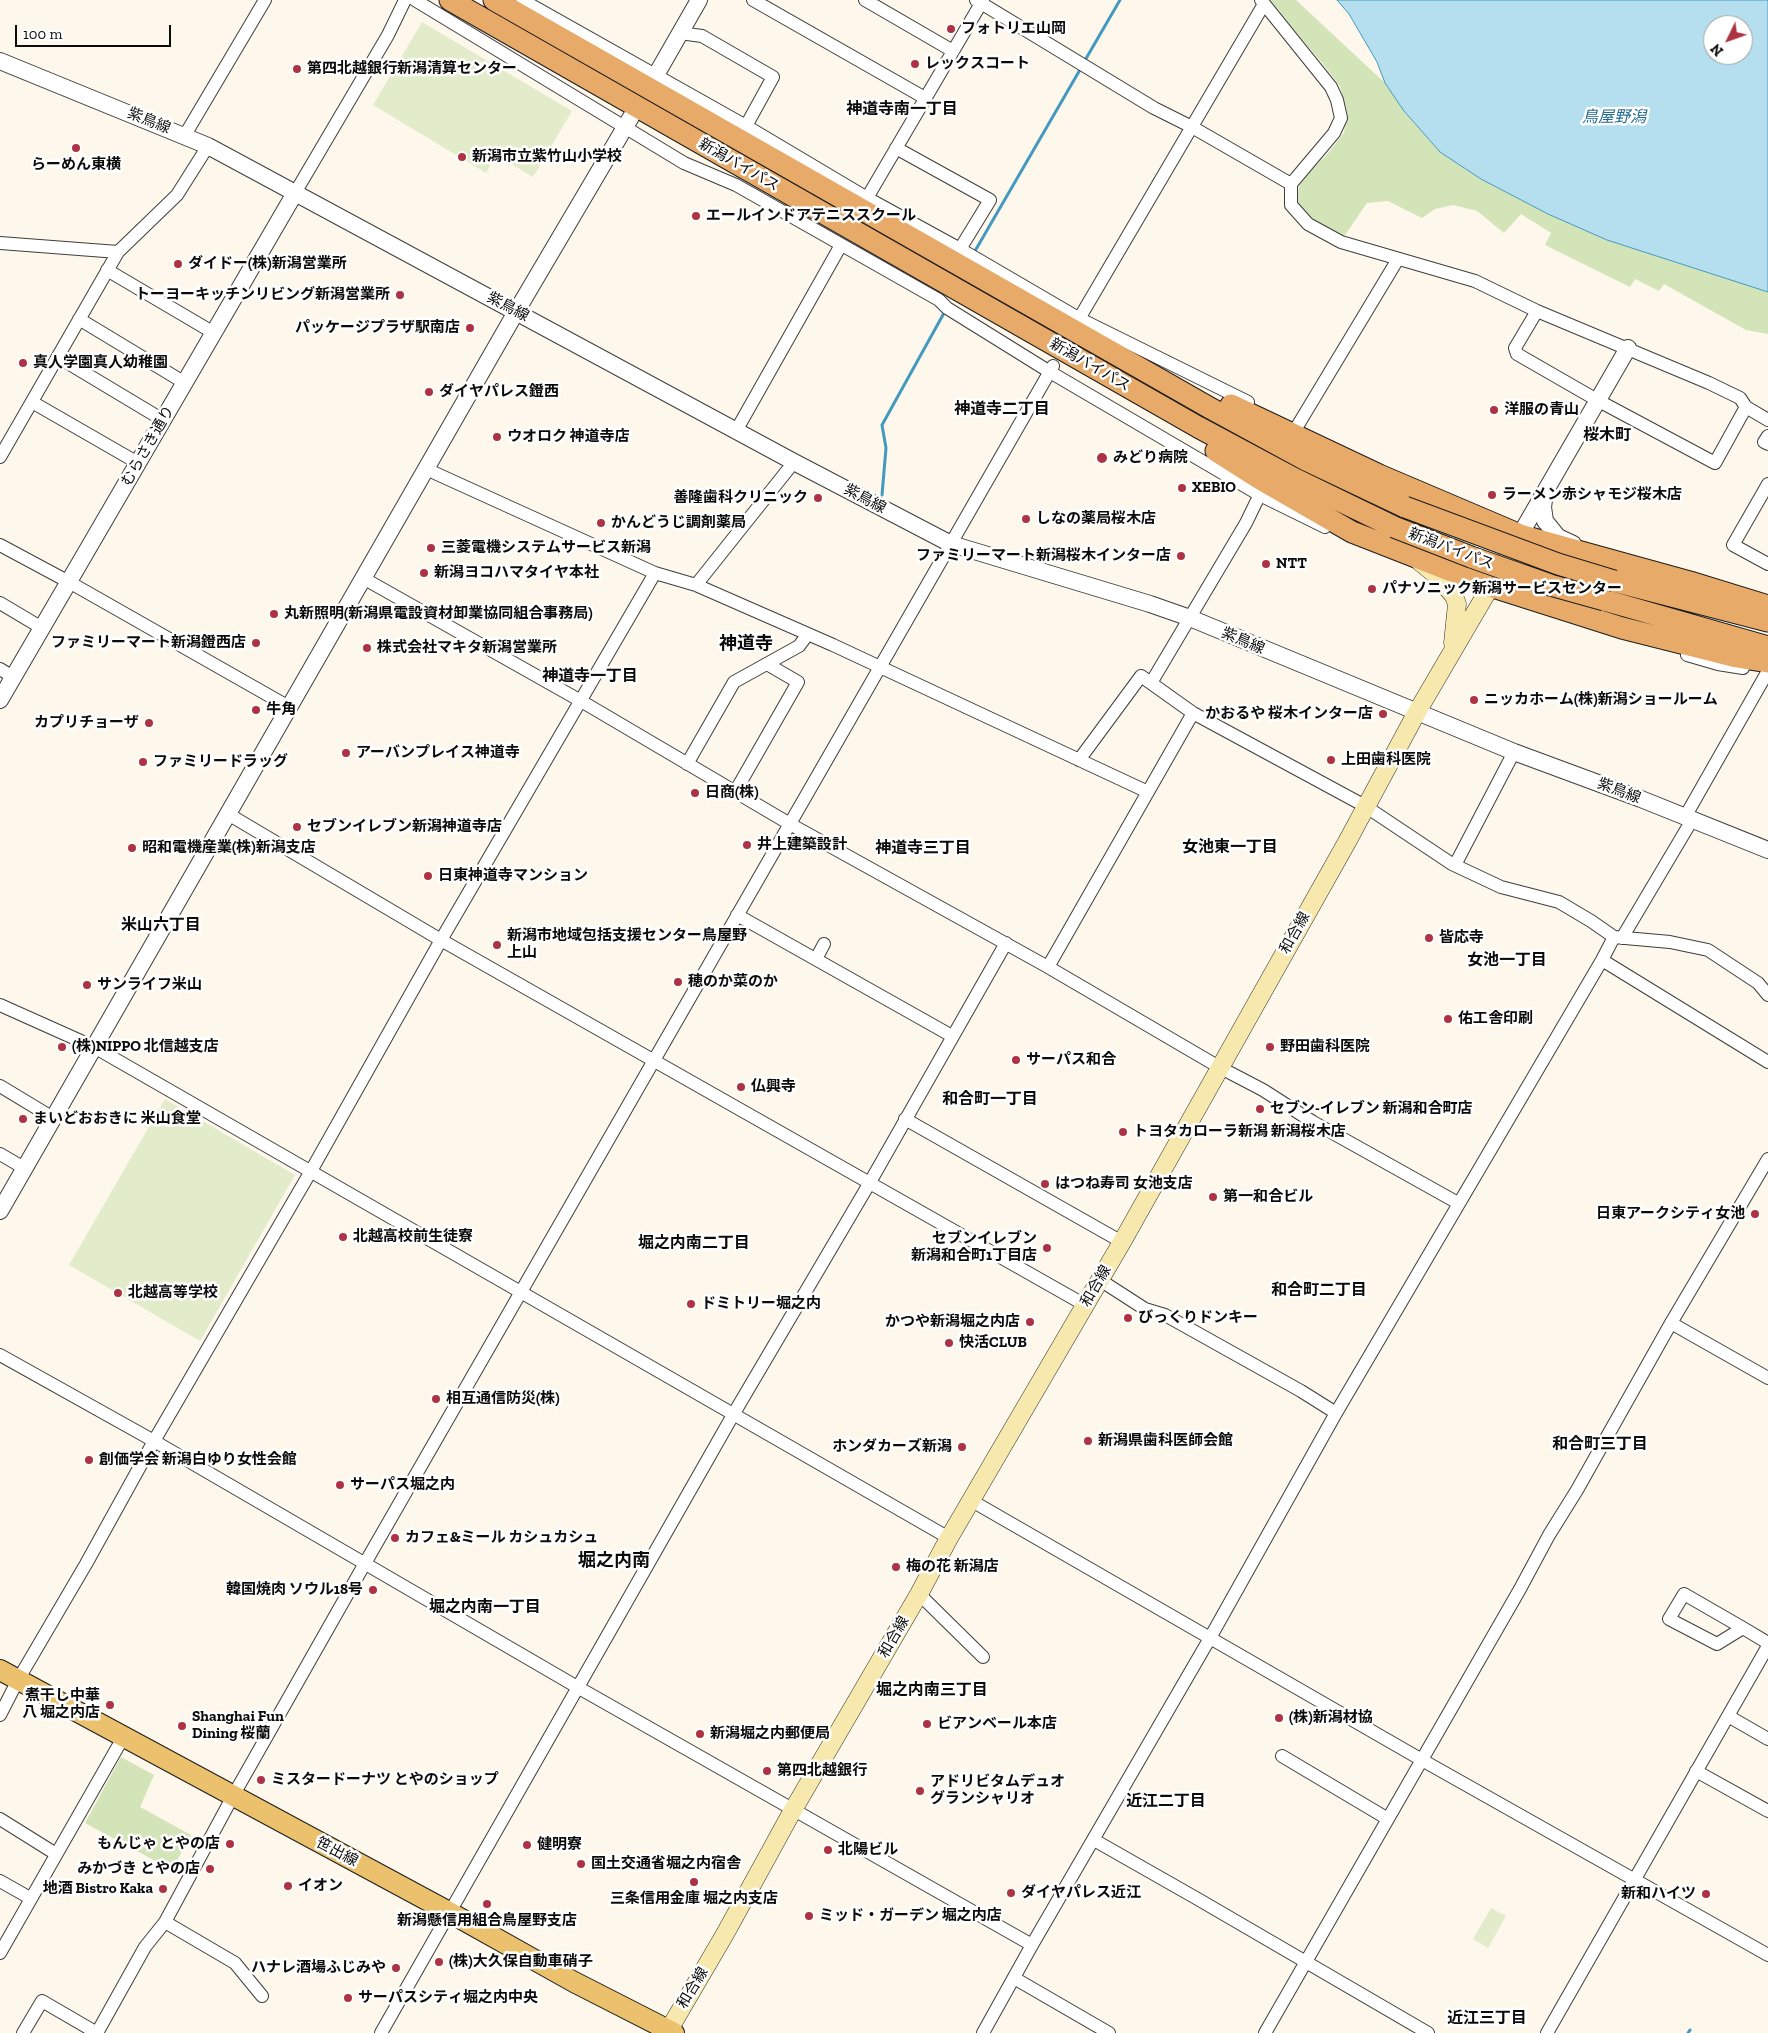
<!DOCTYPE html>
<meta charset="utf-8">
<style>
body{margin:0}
#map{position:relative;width:1768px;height:2033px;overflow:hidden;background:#fdf8eb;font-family:"Zilla Slab",serif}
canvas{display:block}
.north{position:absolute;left:1703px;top:15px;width:50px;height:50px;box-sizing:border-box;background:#fff;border:1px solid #9d9d9d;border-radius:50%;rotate:228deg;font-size:14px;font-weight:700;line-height:20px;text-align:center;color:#0b0b0b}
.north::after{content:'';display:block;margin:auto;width:18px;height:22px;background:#ad3243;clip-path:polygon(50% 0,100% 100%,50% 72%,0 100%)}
.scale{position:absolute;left:15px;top:25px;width:156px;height:22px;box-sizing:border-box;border:2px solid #0b0b0b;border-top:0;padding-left:6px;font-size:15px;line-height:18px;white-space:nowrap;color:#0b0b0b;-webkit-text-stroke:4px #fff;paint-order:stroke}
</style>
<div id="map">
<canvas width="1768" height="2033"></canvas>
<div class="north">N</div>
<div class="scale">100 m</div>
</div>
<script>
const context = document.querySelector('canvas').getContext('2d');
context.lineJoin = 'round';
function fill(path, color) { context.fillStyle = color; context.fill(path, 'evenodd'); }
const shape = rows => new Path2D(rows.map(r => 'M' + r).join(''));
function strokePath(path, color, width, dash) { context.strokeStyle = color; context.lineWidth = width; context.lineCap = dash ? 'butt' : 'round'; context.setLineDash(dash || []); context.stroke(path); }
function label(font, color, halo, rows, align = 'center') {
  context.font = font + ' "Zilla Slab","Noto Sans JP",serif'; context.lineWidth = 5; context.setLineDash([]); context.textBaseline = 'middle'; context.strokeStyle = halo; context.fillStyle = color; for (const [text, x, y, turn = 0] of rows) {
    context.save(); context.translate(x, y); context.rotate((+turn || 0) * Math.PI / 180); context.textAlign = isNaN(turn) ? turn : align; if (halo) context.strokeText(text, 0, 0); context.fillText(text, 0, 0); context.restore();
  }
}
fill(shape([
 [1268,0,1296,0,1385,83,1406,114,1440,152,1481,179,1548,214,1607,240,1768,292,1768,334,1746,330,1664,284,1659,291,1635,279,1630,287,1545,245,1551,233,1521,214,1504,233,1477,211,1453,205,1435,209,1422,218,1388,201,1367,203,1343,238,1313,220,1299,208,1297,197,1300,182,1329,152,1344,133,1347,112,1340,86,1323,64],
 [121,1757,154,1775,140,1807,191,1835,172,1870,85,1823]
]), '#d3e4b9');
fill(shape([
 [422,22,572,111,533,177,496,155,486,173,373,105],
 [165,1099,295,1175,200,1341,69,1265],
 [1491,1908,1506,1916,1488,1948,1473,1939]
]), '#e3ecca');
const water = shape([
 [1337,0,1768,0,1768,292,1607,240,1548,214,1481,179,1440,152,1404,111,1385,83,1377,62,1349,14,1337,0],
 [1713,25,1743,25,1743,55,1713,55,1713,25]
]);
fill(water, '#b5dfef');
strokePath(water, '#4399bf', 1);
strokePath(shape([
 [1084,62,1120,0],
 [975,251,1081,68],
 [882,495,886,448,882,425,944,313],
 [1688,2033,1690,2030]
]), '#4399bf', 3);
const minor = shape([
 [415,0,684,163,736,185,939,300,947,308,1050,372,1260,495,1325,527],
 [522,0,746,126,867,198,960,249,1080,319,1248,402],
 [753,0,925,98],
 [865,0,953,51],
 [976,0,1154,108,1192,127,1291,184],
 [1261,0,1331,87,1337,100,1341,118,1334,133,1291,184,1291,205,1308,224,1341,242,1475,281,1537,311,1709,383,1740,398,1746,407,1768,420],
 [680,33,702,36,773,77,746,126],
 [185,135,265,0],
 [896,148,990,200,960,249],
 [295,193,388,35,405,0],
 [867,198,983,0],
 [0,243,118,252],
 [107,270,214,333],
 [1537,311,1515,348,1517,354,1597,400,1715,463,1746,407],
 [79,319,185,383],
 [1076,324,1264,4],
 [58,357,163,420],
 [32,402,138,463],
 [1295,430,1398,259],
 [736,431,841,245],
 [1768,436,1764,442,1768,444],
 [0,457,118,252,177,195,208,146],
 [426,469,655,573,696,585,833,645,1148,792],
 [1768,484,1733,545,1768,564],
 [0,545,69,582,289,707],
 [363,578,581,701,790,824,1048,967,1219,1067,1263,1090,1313,1122,1458,1203],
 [696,585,794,462],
 [0,603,42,628],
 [1687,655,1718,664,1743,668],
 [0,669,13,677],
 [1151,683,1246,523,1263,488],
 [1079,760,1141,676,1193,713,1365,806,1452,864,1501,887,1559,902,1591,921,1614,937,1670,942,1708,950,1758,983,1768,995],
 [687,764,734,682,799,646,808,634],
 [735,792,798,682,767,664],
 [228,814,441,940,1085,1305],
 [1685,817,1768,671],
 [1455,865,1514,752],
 [737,915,952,1036],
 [1622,938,1692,820],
 [816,959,824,944],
 [1602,960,1768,1062],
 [1048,967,1193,713],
 [0,1005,94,1047,949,1538],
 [0,1086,53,1118],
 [905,1119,1122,1242],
 [0,1154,24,1168],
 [1100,1280,1145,1309,1165,1315,1301,1391,1336,1413],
 [1671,1323,1768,1378],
 [0,1355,154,1441,579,1688,1032,1945],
 [972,1501,1422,1760,1768,1955],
 [919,1594,983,1657],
 [1743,1628,1717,1644,1669,1619,1684,1594,1743,1628,1768,1643],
 [0,1715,18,1680,86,1564,154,1441,311,1171,441,940,655,573],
 [1728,1716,1768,1739],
 [1282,1756,1388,1819],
 [1696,1771,1768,1811],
 [0,1819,56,1854],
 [1094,1840,1196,1898,1428,2033],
 [0,1881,30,1898],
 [165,1922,235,1963,262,1996],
 [0,1953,124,1736],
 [1014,1978,1109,2033],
 [23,2033,42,2001,97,2033],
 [97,2033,145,1947,165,1922,233,1796,364,1565,1053,366],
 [381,2033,733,1415,869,1184,1006,943],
 [983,2033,1032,1945,1210,1638,1336,1413,1602,960,1614,937],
 [1265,2033,1520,1589,1549,1535,1577,1490,1671,1323,1768,1159],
 [1547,2033,1768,1646]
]);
const tertiary = shape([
 [0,61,208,146,794,462,951,544,1150,604,1190,618,1514,752,1641,799,1768,850],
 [652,82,699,0],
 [1545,493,1543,507,1545,521,1558,537,1573,544],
 [1520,535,1628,348],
 [0,700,295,193],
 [0,1211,516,312,631,117]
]);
const secondary = shape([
 [1420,562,1436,575,1454,596,1457,604,1453,643],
 [667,2033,725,1934,793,1810,919,1594,949,1538,1122,1242,1347,842,1417,712,1520,536]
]);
const primary = shape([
 [0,1670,449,1912,574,1982,674,2033]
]);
const trunk = shape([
 [450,0,1198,427,1295,479,1394,527],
 [494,0,1210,408,1306,460,1405,507],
 [1231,405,1379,475,1520,535,1690,582,1768,606],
 [1216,451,1260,479,1352,532,1490,586,1622,628,1737,657,1768,662],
 [1614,581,1768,621],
 [1604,600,1768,647]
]);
strokePath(minor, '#3e3e3e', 14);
strokePath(tertiary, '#3e3e3e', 18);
strokePath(secondary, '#2d2d2d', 19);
strokePath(primary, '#1c1c1c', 22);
strokePath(trunk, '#1c1c1c', 23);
strokePath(minor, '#fff', 12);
strokePath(tertiary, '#fff', 16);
strokePath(secondary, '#f7e8ad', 18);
strokePath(primary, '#ebc16e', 20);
strokePath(trunk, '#e8aa68', 21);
const trunkBridge = shape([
 [1405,507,1558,564,1614,581],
 [1394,527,1471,557,1550,585,1604,600]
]);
strokePath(trunkBridge, '#1c1c1c', 23, []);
strokePath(trunkBridge, '#e8aa68', 21);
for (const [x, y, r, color] of [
 [951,29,5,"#ad3243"],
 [915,64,5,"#ad3243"],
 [297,69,5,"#ad3243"],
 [76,148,5,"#ad3243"],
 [462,157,5,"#ad3243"],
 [696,216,5,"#ad3243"],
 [178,264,5,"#ad3243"],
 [400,295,5,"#ad3243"],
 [470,328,5,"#ad3243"],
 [23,363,5,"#ad3243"],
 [429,392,5,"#ad3243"],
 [1494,410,5,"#ad3243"],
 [497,437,5,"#ad3243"],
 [1102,458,6,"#ad3243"],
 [1182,488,5,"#ad3243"],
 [1492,495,5,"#ad3243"],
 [818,498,5,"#ad3243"],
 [1026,519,5,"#ad3243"],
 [601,523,5,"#ad3243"],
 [431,548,5,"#ad3243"],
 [1181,556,5,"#ad3243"],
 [1266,564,5,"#ad3243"],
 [424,573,5,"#ad3243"],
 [1372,589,5,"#ad3243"],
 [274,614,5,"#ad3243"],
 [256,643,5,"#ad3243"],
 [367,648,5,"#ad3243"],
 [1474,700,5,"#ad3243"],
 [256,710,5,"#ad3243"],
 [1383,714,5,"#ad3243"],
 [149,723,5,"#ad3243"],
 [346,753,5,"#ad3243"],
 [1331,760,5,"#ad3243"],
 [143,762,5,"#ad3243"],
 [695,793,5,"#ad3243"],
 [297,827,5,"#ad3243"],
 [747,845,5,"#ad3243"],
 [132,848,5,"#ad3243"],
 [428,876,5,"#ad3243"],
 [1429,938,5,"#ad3243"],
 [497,945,5,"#ad3243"],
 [678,982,5,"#ad3243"],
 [87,985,5,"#ad3243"],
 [1448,1019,5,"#ad3243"],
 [62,1047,5,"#ad3243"],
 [1270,1047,5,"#ad3243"],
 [1016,1060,5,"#ad3243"],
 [741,1087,5,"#ad3243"],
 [1260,1109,5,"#ad3243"],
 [23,1119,5,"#ad3243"],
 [1123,1132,5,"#ad3243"],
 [1045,1184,5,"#ad3243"],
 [1213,1197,5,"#ad3243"],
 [1755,1214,5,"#ad3243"],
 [343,1237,5,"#ad3243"],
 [1047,1248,5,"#ad3243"],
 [118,1293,5,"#ad3243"],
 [691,1304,5,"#ad3243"],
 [1128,1318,5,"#ad3243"],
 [1030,1322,5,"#ad3243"],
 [949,1343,5,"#ad3243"],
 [436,1399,5,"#ad3243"],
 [1088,1441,5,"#ad3243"],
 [962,1447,5,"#ad3243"],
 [89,1460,5,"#ad3243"],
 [340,1485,5,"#ad3243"],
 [395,1538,5,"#ad3243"],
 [896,1567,5,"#ad3243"],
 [373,1590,5,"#ad3243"],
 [110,1705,5,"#ad3243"],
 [1279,1718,5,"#ad3243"],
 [927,1724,5,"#ad3243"],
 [182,1726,5,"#ad3243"],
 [700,1734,5,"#ad3243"],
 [767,1771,5,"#ad3243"],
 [261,1780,5,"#ad3243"],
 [920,1791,5,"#ad3243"],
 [230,1844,5,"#ad3243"],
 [527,1845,5,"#ad3243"],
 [828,1850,5,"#ad3243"],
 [581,1864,5,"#ad3243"],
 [210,1869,5,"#ad3243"],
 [694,1882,5,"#ad3243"],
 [288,1886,5,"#ad3243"],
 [163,1889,5,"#ad3243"],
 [1011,1893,5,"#ad3243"],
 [1706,1894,5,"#ad3243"],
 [487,1904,5,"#ad3243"],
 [809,1916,5,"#ad3243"],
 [439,1962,5,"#ad3243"],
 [396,1968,5,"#ad3243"],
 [348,1998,5,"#ad3243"]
]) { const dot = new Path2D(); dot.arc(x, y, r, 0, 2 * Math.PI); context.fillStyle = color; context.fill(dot); strokePath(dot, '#fff', 2); }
label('bold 15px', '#0b0b0b', '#fff', [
 ["フォトリエ山岡",961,29],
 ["レックスコート",925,64],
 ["第四北越銀行新潟清算センター",307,69],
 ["新潟市立紫竹山小学校",472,157],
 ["らーめん東横",76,165,"center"],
 ["エールインドアテニススクール",706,216],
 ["ダイドー(株)新潟営業所",188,264],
 ["トーヨーキッチンリビング新潟営業所",390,295,"right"],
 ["パッケージプラザ駅南店",460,328,"right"],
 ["真人学園真人幼稚園",33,363],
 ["ダイヤパレス鐙西",439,392],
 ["洋服の青山",1504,410],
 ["ウオロク 神道寺店",507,437],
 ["みどり病院",1113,458],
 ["XEBIO",1192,488],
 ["ラーメン赤シャモジ桜木店",1502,495],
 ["善隆歯科クリニック",808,498,"right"],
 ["しなの薬局桜木店",1036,519],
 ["かんどうじ調剤薬局",611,523],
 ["三菱電機システムサービス新潟",441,548],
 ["ファミリーマート新潟桜木インター店",1171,556,"right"],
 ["NTT",1276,564],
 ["新潟ヨコハマタイヤ本社",434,573],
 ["パナソニック新潟サービスセンター",1382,589],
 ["丸新照明(新潟県電設資材卸業協同組合事務局)",284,614],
 ["ファミリーマート新潟鐙西店",246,643,"right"],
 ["株式会社マキタ新潟営業所",377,648],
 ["ニッカホーム(株)新潟ショールーム",1484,700],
 ["牛角",266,710],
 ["かおるや 桜木インター店",1373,714,"right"],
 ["カプリチョーザ",139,723,"right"],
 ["アーバンプレイス神道寺",356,753],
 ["上田歯科医院",1341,760],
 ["ファミリードラッグ",153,762],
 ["日商(株)",705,793],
 ["セブンイレブン新潟神道寺店",307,827],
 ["井上建築設計",757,845],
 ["昭和電機産業(株)新潟支店",142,848],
 ["日東神道寺マンション",438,876],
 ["新潟市地域包括支援センター鳥屋野",507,936],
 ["上山",507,953],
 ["皆応寺",1439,938],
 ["穂のか菜のか",688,982],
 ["サンライフ米山",97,985],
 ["佑工舎印刷",1458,1019],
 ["(株)NIPPO 北信越支店",72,1047],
 ["野田歯科医院",1280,1047],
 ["サーパス和合",1026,1060],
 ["仏興寺",751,1087],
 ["セブン-イレブン 新潟和合町店",1270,1109],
 ["まいどおおきに 米山食堂",33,1119],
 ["トヨタカローラ新潟 新潟桜木店",1133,1132],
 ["はつね寿司 女池支店",1055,1184],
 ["第一和合ビル",1223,1197],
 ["日東アークシティ女池",1745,1214,"right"],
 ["北越高校前生徒寮",353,1237],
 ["セブンイレブン",1037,1239,"right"],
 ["新潟和合町1丁目店",1037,1256,"right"],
 ["北越高等学校",128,1293],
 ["ドミトリー堀之内",701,1304],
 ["びっくりドンキー",1138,1318],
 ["かつや新潟堀之内店",1020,1322,"right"],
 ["快活CLUB",959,1343],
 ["相互通信防災(株)",446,1399],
 ["新潟県歯科医師会館",1098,1441],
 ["ホンダカーズ新潟",952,1447,"right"],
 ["創価学会 新潟白ゆり女性会館",99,1460],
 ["サーパス堀之内",350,1485],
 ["カフェ&ミール カシュカシュ",405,1538],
 ["梅の花 新潟店",906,1567],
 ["韓国焼肉 ソウル18号",363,1590,"right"],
 ["煮干し中華",100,1696,"right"],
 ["八 堀之内店",100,1713,"right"],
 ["Shanghai Fun",192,1717],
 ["Dining 桜蘭",192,1734],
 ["(株)新潟材協",1289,1718],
 ["ビアンベール本店",937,1724],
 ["新潟堀之内郵便局",710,1734],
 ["第四北越銀行",777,1771],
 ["ミスタードーナツ とやのショップ",271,1780],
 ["アドリビタムデュオ",930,1782],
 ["グランシャリオ",930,1799],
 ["もんじゃ とやの店",220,1844,"right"],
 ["健明寮",537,1845],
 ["北陽ビル",838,1850],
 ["国土交通省堀之内宿舎",591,1864],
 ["みかづき とやの店",200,1869,"right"],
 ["イオン",298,1886],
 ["地酒 Bistro Kaka",153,1889,"right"],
 ["ダイヤパレス近江",1021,1893],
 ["新和ハイツ",1696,1894,"right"],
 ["三条信用金庫 堀之内支店",694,1899,"center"],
 ["ミッド・ガーデン 堀之内店",819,1916],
 ["新潟懸信用組合鳥屋野支店",487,1921,"center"],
 ["(株)大久保自動車硝子",449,1962],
 ["ハナレ酒場ふじみや",386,1968,"right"],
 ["サーパスシティ堀之内中央",358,1998]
], 'left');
label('15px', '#0b0b0b', '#fff', [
 ["紫鳥線",149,121,22],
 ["新潟バイパス",739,165,30],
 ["紫鳥線",508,307,28],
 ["新潟バイパス",1090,365,30],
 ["むらさき通り",148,446,-60],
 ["紫鳥線",865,499,28],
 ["新潟バイパス",1451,549,21],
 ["紫鳥線",1243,641,23],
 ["紫鳥線",1619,791,21],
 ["和合線",1295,933,-61],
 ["和合線",1096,1286,-60],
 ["和合線",894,1637,-60],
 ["笹出線",337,1852,28],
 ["和合線",693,1988,-59]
]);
label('bold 16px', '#0b0b0b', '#fff', [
 ["神道寺南一丁目",902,109],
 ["神道寺二丁目",1002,409],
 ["桜木町",1607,435],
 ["神道寺一丁目",590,676],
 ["女池東一丁目",1230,847],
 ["神道寺三丁目",923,848],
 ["米山六丁目",161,925],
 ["女池一丁目",1507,960],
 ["和合町一丁目",990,1099],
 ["堀之内南二丁目",694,1243],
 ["和合町二丁目",1319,1290],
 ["和合町三丁目",1600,1444],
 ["堀之内南一丁目",485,1607],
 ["堀之内南三丁目",932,1690],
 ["近江二丁目",1166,1801],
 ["近江三丁目",1487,2018]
]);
label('italic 16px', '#226a90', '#fff', [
 ["鳥屋野潟",1614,117]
]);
label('bold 18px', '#0b0b0b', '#fff', [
 ["神道寺",746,644],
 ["堀之内南",614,1561]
]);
</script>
